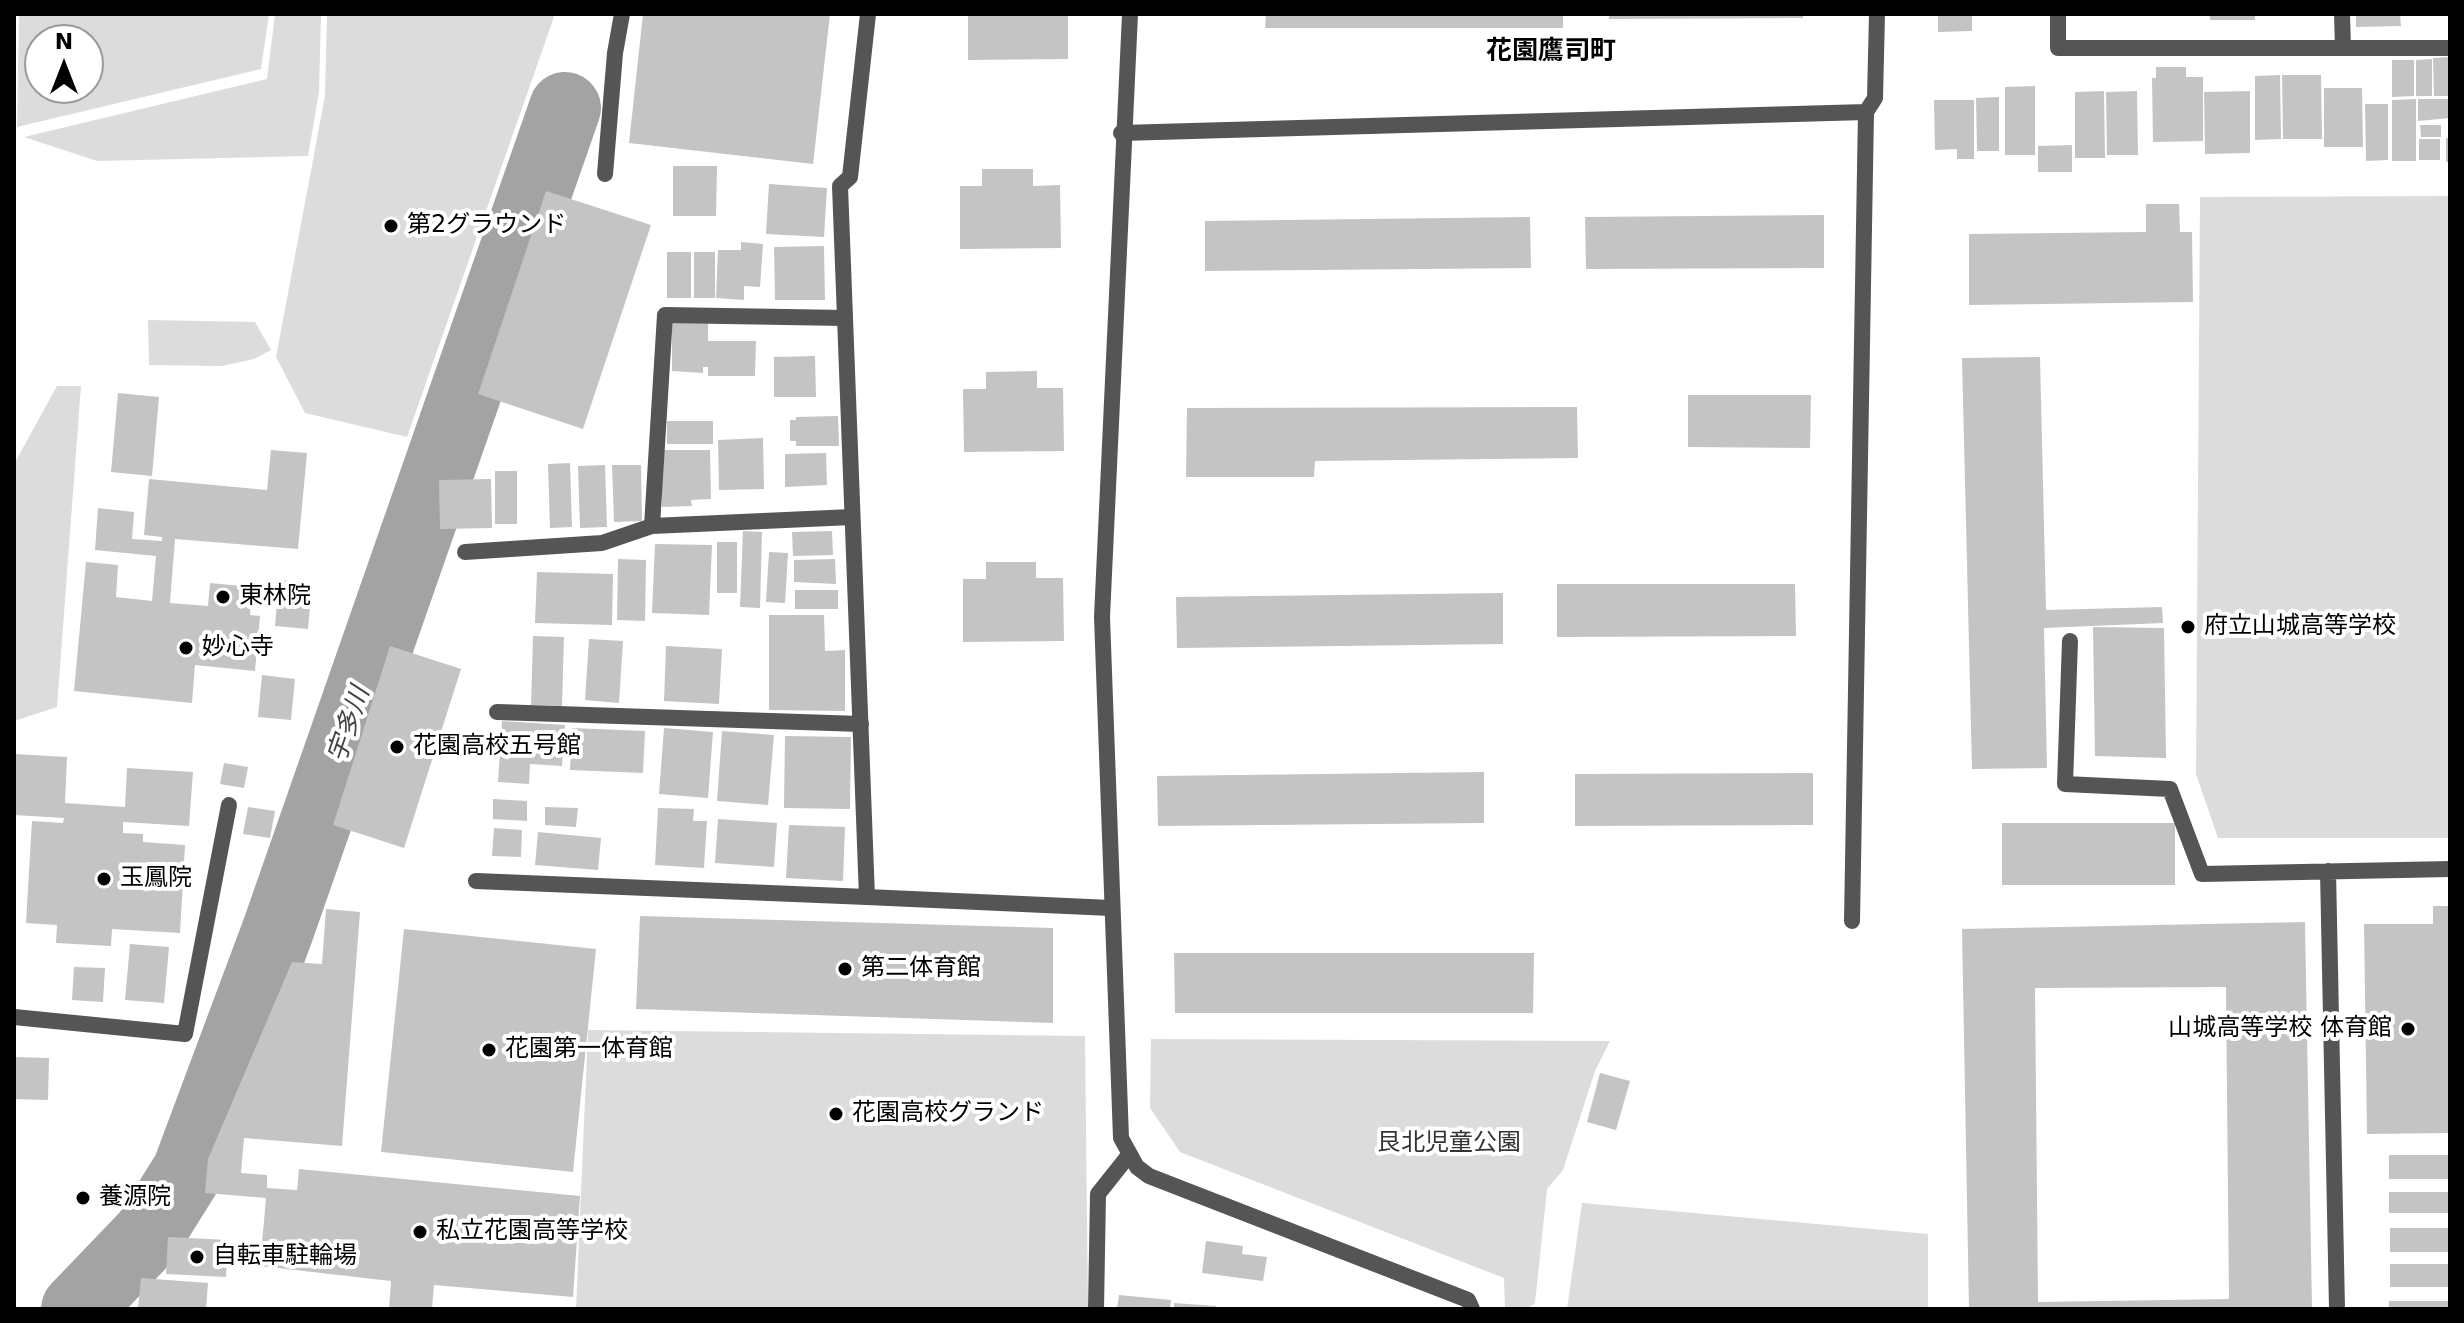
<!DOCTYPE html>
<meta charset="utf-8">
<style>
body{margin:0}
#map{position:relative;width:2464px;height:1323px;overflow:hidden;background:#fff;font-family:"DejaVu Sans",sans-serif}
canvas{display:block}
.frame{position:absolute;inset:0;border:16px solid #000;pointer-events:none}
.north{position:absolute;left:24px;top:24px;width:80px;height:80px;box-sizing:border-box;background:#fff;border:2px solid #999;border-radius:50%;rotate:0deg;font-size:22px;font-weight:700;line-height:32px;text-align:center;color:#000}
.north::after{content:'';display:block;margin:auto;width:28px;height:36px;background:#000;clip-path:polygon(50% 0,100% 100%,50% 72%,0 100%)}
</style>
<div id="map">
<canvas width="2464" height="1323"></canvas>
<div class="frame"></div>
<div class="north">N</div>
</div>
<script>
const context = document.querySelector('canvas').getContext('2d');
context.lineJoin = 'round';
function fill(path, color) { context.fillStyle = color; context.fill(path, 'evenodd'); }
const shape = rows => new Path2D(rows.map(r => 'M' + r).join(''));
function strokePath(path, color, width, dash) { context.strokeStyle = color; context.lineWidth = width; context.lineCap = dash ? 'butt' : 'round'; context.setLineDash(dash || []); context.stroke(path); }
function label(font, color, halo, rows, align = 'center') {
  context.font = font + ' "DejaVu Sans","Noto Sans JP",sans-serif'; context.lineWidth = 8; context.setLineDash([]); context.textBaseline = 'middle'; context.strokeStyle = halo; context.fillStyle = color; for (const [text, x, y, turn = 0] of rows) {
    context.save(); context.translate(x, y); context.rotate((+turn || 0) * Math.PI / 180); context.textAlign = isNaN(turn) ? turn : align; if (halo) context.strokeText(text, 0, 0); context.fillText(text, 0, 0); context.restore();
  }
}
fill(shape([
 [19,14,269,14,261,69,17,127],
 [88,40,88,88,40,88,40,40],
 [275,14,321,14,319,92,308,156,97,161,24,137,267,79],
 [327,14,555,14,407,437,305,413,276,357,325,96],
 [2450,196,2450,838,2218,838,2196,774,2200,197],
 [148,320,255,322,271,350,254,359,222,366,149,365],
 [57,386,81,386,57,707,14,721,14,464],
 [588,1030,1085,1036,1088,1309,576,1309],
 [1151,1039,1610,1041,1595,1071,1563,1170,1547,1189,1535,1303,1527,1309,1505,1309,1504,1278,1180,1152,1150,1108],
 [1582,1203,1928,1234,1928,1309,1567,1309]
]), '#dcdcdc');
strokePath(shape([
 [77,1309,148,1235,188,1171,278,930,565,108]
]), '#a3a3a3', 72);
fill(shape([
 [643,14,830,14,813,164,629,143],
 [968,14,1068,14,1068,59,968,60],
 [1266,14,1563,14,1563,28,1265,28],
 [1609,14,1803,14,1803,18,1609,19],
 [1938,14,1972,14,1972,31,1938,32],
 [2210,14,2255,14,2255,20,2210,20],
 [2356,14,2400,14,2401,26,2356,27],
 [2449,57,2450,96,2434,96,2433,58],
 [2432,59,2432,96,2416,96,2416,60],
 [2392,60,2414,60,2414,96,2392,97],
 [2156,67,2186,67,2186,77,2203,77,2203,141,2153,142,2152,78,2156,78],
 [2280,75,2281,139,2255,140,2255,76],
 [2282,75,2321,75,2322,139,2283,139],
 [2035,86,2035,155,2005,155,2005,87],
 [2324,88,2362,88,2363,147,2324,147],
 [2104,91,2105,158,2075,158,2075,92],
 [2137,91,2138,155,2107,155,2106,92],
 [2250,91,2250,153,2205,154,2204,92],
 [1999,97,1999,151,1977,151,1976,98],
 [2416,99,2416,161,2392,161,2392,100],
 [2418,99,2450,99,2450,118,2418,121],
 [1934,100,1974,100,1974,159,1957,159,1957,149,1935,150],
 [2365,104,2388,104,2388,160,2366,161],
 [2420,125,2441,125,2441,137,2421,137],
 [2446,138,2450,138,2450,162,2446,162],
 [2419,139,2440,139,2440,160,2419,160],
 [2072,145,2072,172,2038,172,2038,146],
 [673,166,717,166,716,216,673,216],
 [982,169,1033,169,1033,186,1060,185,1061,248,960,249,960,186,982,186],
 [769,184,827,188,824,237,766,234],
 [546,191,651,225,583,429,478,394],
 [2146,204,2179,204,2180,232,2192,232,2193,302,1969,305,1969,234,2146,232],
 [1824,215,1824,268,1586,269,1585,217],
 [1530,217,1531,268,1205,271,1205,221],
 [741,242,763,244,760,287,744,286,744,300,716,298,718,250,741,250],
 [824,246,825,300,775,300,774,247],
 [667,252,691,252,691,298,667,298],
 [694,252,715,252,715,298,694,298],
 [672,323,708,323,708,341,756,341,755,376,708,376,708,367,703,367,703,373,672,371],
 [815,356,816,397,774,397,774,357],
 [2040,357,2046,610,2162,607,2163,623,2044,628,2047,768,1972,769,1962,358],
 [1037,371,1037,388,1063,388,1064,451,964,452,963,389,986,389,986,372],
 [118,393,159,397,152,476,111,472],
 [1688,395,1811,395,1810,448,1688,447],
 [1577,407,1578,458,1315,461,1314,477,1186,477,1187,408],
 [838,416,839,446,796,446,796,441,790,441,790,420,796,420,796,417],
 [667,421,713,421,713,444,667,444],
 [763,438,764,489,719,490,718,440],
 [271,450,307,453,298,549,175,539,170,603,208,606,210,583,252,587,250,615,260,616,255,671,195,665,192,703,74,691,86,562,118,565,116,597,152,601,156,556,95,550,98,508,134,512,132,539,162,541,162,537,144,535,149,479,267,490],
 [661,450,710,450,711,499,691,500,692,506,662,507],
 [826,453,827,485,785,487,785,454],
 [570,463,572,527,550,528,548,464],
 [605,465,607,527,580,528,578,466],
 [612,465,641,465,642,521,614,522],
 [495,471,517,471,517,524,495,524],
 [491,479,492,528,440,529,439,480],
 [743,531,762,532,760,608,740,607],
 [832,531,833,555,793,556,792,532],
 [717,542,737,542,737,593,717,593],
 [655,544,712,545,709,615,652,613],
 [769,552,788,553,785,603,766,602],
 [618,559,646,560,645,621,617,620],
 [835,559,836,584,794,582,794,560],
 [986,562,1036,562,1036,578,1063,578,1064,641,963,642,963,579,986,579],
 [537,572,613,574,612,625,535,623],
 [279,580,312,583,308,629,275,626],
 [1557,584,1795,584,1796,636,1557,637],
 [795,590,838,590,838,609,795,609],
 [1503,593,1503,644,1177,648,1176,597],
 [769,615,824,615,825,651,845,650,845,711,769,710],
 [2093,627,2164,628,2166,758,2095,756],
 [533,636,564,637,562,706,531,705],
 [589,639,623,641,619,703,585,700],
 [390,646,461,669,404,848,333,825],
 [666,646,722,649,719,704,664,701],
 [262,675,295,679,291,720,258,717],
 [502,721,565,725,562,766,530,764,529,784,498,782],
 [572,728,645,731,643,773,570,770],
 [664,728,713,732,708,798,659,794],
 [722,731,774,735,768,805,717,801],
 [785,736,851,737,850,809,784,808],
 [14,754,67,757,65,803,125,807,127,768,193,772,189,826,123,822,123,833,143,834,143,842,185,845,180,933,112,929,111,946,56,943,57,925,26,923,32,821,63,823,64,818,14,815],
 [224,763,248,767,244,788,220,784],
 [1484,772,1484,823,1158,826,1157,776],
 [1813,773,1813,825,1575,826,1575,774],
 [493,799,527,801,527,821,493,819],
 [248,807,275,811,270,838,243,834],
 [545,807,578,808,576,827,545,825],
 [658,808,694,809,693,821,707,821,704,868,655,865],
 [718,819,777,823,774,867,715,863],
 [2002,823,2175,823,2175,885,2002,885],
 [789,825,845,827,843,881,786,878],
 [494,828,522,830,521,857,492,856],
 [538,832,601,838,598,870,535,865],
 [2433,906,2450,906,2450,1133,2367,1134,2364,924,2433,924],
 [326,909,360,912,342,1146,244,1138,241,1173,267,1175,267,1188,297,1190,299,1169,580,1196,573,1297,434,1285,432,1309,389,1309,391,1281,260,1266,266,1198,205,1193,208,1159,292,962,322,964],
 [640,916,1053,928,1053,1023,636,1009],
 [2305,922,2312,1309,1969,1309,1962,929],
 [2226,987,2229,1299,2038,1302,2035,988],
 [404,929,596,949,573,1172,381,1152],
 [130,944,169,947,164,1003,125,1000],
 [1174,953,1534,953,1533,1013,1175,1013],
 [74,967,105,968,103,1002,72,1000],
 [14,1057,49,1058,48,1100,14,1099],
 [1600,1073,1630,1081,1616,1130,1587,1122],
 [2389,1155,2450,1155,2450,1179,2389,1179],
 [2389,1192,2450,1192,2450,1213,2389,1213],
 [2390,1228,2450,1228,2450,1252,2390,1252],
 [168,1237,228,1240,226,1277,166,1274],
 [1206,1241,1243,1246,1242,1254,1267,1257,1263,1281,1202,1273],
 [2390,1264,2450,1264,2450,1287,2390,1287],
 [141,1278,208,1283,206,1309,138,1309],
 [1119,1295,1171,1300,1170,1309,1117,1309],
 [2389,1301,2450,1301,2450,1309,2389,1309],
 [1174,1303,1216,1306,1216,1309,1174,1309]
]), '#c4c4c4');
strokePath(shape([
 [2342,14,2343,48],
 [605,174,615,53,622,14],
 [652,526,665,315,845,318],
 [465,552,602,543,652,526,852,517],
 [2070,641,2065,784,2170,789,2202,874,2450,869],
 [497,712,861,724],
 [2328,871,2337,1309],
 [476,881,867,897],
 [1852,921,1866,112],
 [14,1017,185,1034,229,805],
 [1096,1309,1098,1194,1129,1155]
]), '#555', 16);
strokePath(shape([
 [868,14,850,177,840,186,867,897,1111,908],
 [2058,14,2058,48,2450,48],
 [1121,133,1866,112,1875,98,1877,14]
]), '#555', 16);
strokePath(shape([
 [1130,14,1102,617,1121,1138,1137,1167,1149,1176,1468,1300,1472,1309]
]), '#555', 16);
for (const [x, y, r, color] of [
 [391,226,8,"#000"],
 [223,597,8,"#000"],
 [2188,627,8,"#000"],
 [186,648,8,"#000"],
 [397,747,8,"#000"],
 [104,879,8,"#000"],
 [845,969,8,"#000"],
 [2408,1029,8,"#000"],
 [489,1050,8,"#000"],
 [836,1114,8,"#000"],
 [83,1198,8,"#000"],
 [420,1232,8,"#000"],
 [197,1257,8,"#000"]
]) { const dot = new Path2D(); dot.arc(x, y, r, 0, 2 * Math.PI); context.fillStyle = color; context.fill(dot); strokePath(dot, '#fff', 3); }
label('24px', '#000', '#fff', [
 ["第2グラウンド",407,226],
 ["東林院",239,597],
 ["府立山城高等学校",2204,627],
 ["妙心寺",202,648],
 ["花園高校五号館",413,747],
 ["玉鳳院",120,879],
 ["第二体育館",861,969],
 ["山城高等学校 体育館",2392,1029,"right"],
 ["花園第一体育館",505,1050],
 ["花園高校グランド",852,1114],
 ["養源院",99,1198],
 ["私立花園高等学校",436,1232],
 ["自転車駐輪場",213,1257]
], 'left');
label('24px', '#333', '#fff', [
 ["艮北児童公園",1449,1144]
]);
label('bold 26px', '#000', '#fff', [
 ["花園鷹司町",1551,52]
]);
label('italic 26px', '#444', '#fff', [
 ["宇多川",350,725,-71]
]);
</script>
